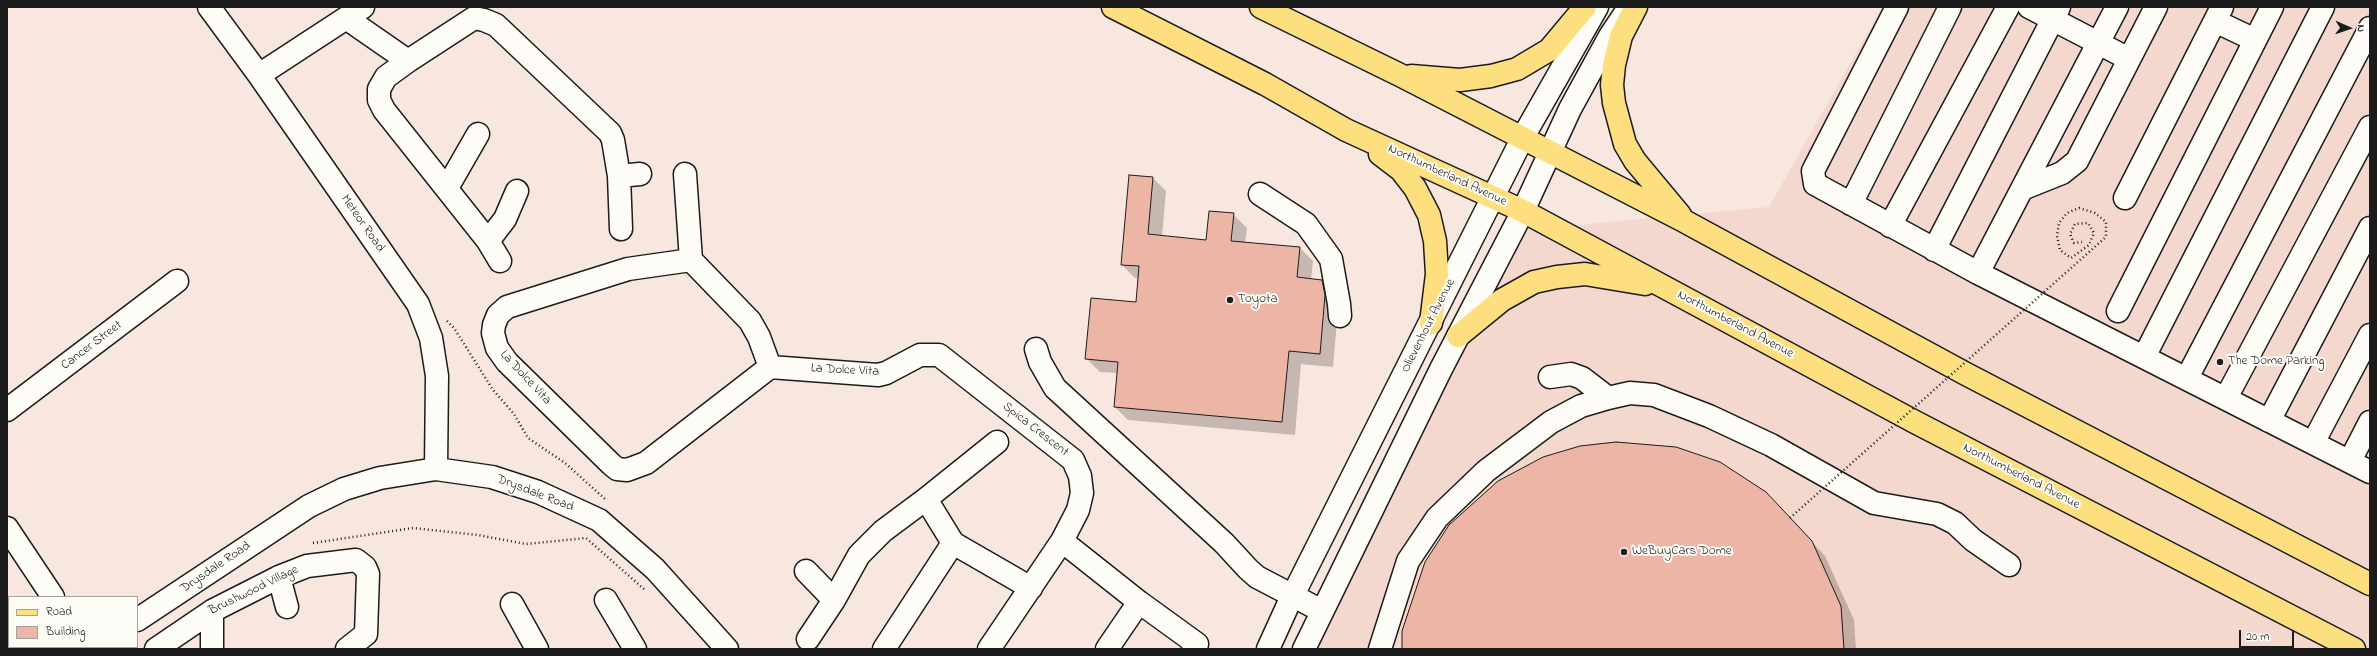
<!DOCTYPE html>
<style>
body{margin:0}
#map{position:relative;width:2377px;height:656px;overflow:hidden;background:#f8e7de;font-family:"Indie Flower",sans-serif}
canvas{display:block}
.frame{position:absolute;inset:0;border:8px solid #1c1c1c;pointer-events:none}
.legend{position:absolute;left:8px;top:596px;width:130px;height:52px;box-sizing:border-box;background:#fdfcf7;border:1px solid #a3a29f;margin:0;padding:5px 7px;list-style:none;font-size:12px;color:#1c1c1c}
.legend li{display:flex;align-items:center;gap:8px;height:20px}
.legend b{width:20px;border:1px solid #a3a29f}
.north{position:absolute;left:2329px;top:8px;width:40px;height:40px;-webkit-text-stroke:3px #fdfcf7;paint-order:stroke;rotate:92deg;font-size:11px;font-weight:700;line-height:16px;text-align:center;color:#1c1c1c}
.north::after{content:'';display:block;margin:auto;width:14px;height:18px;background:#1c1c1c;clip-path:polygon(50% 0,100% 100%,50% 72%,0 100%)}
.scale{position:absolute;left:2239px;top:630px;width:55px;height:18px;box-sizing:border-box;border:2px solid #1c1c1c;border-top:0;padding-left:5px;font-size:12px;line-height:14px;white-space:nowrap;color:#1c1c1c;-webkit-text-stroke:3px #fdfcf7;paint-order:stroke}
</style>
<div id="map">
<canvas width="2377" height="656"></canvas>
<div class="frame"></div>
<ul class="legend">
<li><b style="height:5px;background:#fedf80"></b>Road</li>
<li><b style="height:11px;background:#edb5a5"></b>Building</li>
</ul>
<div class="north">N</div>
<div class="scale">20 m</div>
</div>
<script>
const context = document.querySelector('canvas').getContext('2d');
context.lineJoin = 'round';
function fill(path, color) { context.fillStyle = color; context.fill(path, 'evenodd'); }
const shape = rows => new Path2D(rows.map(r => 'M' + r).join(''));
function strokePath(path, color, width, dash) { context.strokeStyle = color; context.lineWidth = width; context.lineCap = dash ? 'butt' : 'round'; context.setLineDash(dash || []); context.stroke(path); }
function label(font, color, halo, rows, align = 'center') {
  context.font = font + ' "Indie Flower",sans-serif'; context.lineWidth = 4; context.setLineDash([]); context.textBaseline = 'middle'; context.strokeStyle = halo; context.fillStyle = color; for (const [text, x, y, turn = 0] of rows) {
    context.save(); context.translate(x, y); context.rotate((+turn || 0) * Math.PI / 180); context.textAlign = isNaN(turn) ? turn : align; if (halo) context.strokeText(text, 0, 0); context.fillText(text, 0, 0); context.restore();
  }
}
fill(shape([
 [1882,7,2370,7,2370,649,1317,649,1523,230,1769,207]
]), '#f5d8cd');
fill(shape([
 [1153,178,1166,191,1162,237,1207,241,1233,214,1247,228,1245,243,1300,248,1313,261,1311,280,1322,281,1335,294,1338,309,1333,367,1301,364,1295,435,1128,420,1115,407,1118,373,1100,372,1086,358,1137,303,1139,278,1135,278,1122,265],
 [1779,506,1825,556,1854,620,1856,649,1403,649]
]), '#0003');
const building = shape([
 [1129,175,1153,177,1148,234,1206,240,1209,211,1234,213,1231,241,1300,247,1297,277,1322,280,1325,295,1320,354,1289,351,1282,422,1114,407,1118,362,1085,359,1091,298,1136,302,1139,266,1121,265,1129,175],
 [1616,442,1676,447,1720,462,1766,492,1812,541,1841,606,1844,649,1402,649,1402,631,1425,562,1449,525,1498,481,1543,457,1580,446,1616,442]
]);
fill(building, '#edb5a5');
strokePath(building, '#1c1c1c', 1);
const minor = shape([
 [209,7,259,75,418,304,431,338,437,376,436,469],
 [1897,7,1813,171,1815,184,1978,273,2370,472],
 [2029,7,2129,59],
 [346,18,408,61],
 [2215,21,2255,40],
 [259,75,363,7],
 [685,174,691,260],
 [619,176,640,174],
 [447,188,478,134],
 [2022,189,2062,173,2077,161,2156,7],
 [1260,194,1306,224,1331,259,1339,304,1340,316],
 [2125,198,2222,7],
 [1851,204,1950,7],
 [1890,226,2008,7],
 [488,241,505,219,517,191],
 [1934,250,2059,7],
 [691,260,628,269,507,307,498,315,494,325,493,333,497,348,507,362,611,464,617,469,627,470,646,463,770,367,878,375,886,373,920,355,939,355,1073,460,1080,476,1082,493,1078,510,1062,541,989,649],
 [691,260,750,321,759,337,770,367],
 [500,261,488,241,384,110,379,100,379,89,386,77,408,61,474,18,484,20,496,25,610,133,613,140,619,176,621,229],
 [1978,273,2117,7],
 [2118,311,2272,7],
 [1036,349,1040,362,1055,388,1224,543,1248,569,1257,577,1322,611],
 [2144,357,2323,7],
 [1550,377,1571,374,1582,378,1608,398],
 [2187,378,2370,28],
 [2226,398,2370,127],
 [7,410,177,281],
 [2269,421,2370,228],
 [2313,443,2370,335],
 [2350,461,2370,422],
 [7,528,53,597],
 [1062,541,1139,602,1107,649],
 [953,543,926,499,997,442],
 [806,571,834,600],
 [279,577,287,607],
 [606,600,635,649],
 [1139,602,1197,644,1193,649],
 [512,604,537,649],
 [137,620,309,506,344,489,380,478,436,469,492,477,538,492,599,520,655,569,727,649],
 [808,639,834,600,859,555,883,531,926,499],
 [91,649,94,647],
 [156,649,212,611,279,577,307,566,356,560,365,567,368,574,366,634,347,649],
 [212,649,212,611],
 [884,649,953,543,1031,588],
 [1268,649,1288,605,1523,137,1597,7],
 [1304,649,1441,369,1523,211,1570,109,1610,36,1626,12],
 [1380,649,1408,561,1437,518,1486,471,1551,422,1581,406,1608,398,1630,393,1654,395,1709,416,1771,445,1874,503,1937,514,1955,523,1973,540,2009,565]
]);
const major = shape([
 [1113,7,1265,84,1346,130,1523,211,1915,422,2354,649],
 [1261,7,1400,75,1684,221,1966,374,2370,584],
 [1636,7,1621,36,1614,65,1612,85,1614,103,1625,144,1635,161,1680,215],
 [1411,76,1460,80,1491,76,1517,69,1549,50,1585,7],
 [1380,154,1401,170,1415,188,1429,215,1435,241,1437,274,1431,323],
 [1458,336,1502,300,1534,282,1557,277,1585,274,1645,284]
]);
strokePath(minor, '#1c1c1c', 25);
strokePath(major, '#1c1c1c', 25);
strokePath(shape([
 [447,321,454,328,493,390,514,414,528,438,565,463,605,499],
 [313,543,413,528,478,535,526,544,586,538,645,590]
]), '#1c1c1c', 2.5, [1, 3]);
strokePath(minor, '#fdfcf7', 22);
strokePath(major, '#fedf80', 22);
strokePath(shape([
 [1790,518,2106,237,2106,222,2095,213,2079,208,2067,213,2059,223,2057,236,2060,250,2071,258,2089,245,2094,233,2088,223,2075,224,2070,234,2074,243,2082,242]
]), '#1c1c1c', 2.5, [1, 3]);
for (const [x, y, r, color] of [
 [1230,300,4,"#1c1c1c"],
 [2220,362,4,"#1c1c1c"],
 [1624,552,4,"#1c1c1c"]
]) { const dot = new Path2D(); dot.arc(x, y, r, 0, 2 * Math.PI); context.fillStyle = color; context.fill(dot); strokePath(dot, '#fdfcf7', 1.5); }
label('13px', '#1c1c1c', '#fdfcf7', [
 ["Northumberland Avenue",1447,176,25],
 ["Meteor Road",362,224,55],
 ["Northumberland Avenue",1735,325,28],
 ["Olievenhout Avenue",1429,326,-63],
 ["Cancer Street",92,346,-37],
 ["La Dolce Vita",845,371,3],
 ["La Dolce Vita",525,378,47],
 ["Spica Crescent",1035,430,38],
 ["Northumberland Avenue",2021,477,27],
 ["Drysdale Road",535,494,21],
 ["Drysdale Road",216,568,-34],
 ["Brushwood Village",254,591,-26]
]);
label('13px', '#1c1c1c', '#fdfcf7', [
 ["Toyota",1238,300],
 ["The Dome Parking",2228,362],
 ["WeBuyCars Dome",1632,552]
], 'left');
</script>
